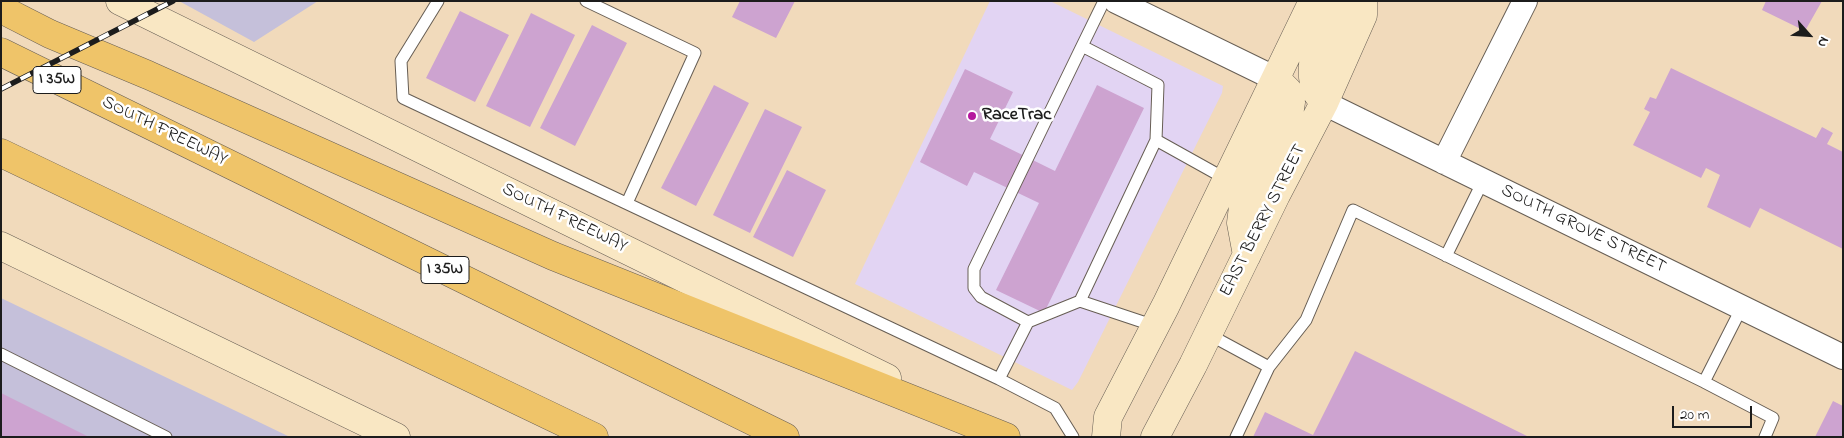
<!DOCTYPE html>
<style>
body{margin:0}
#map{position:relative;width:1844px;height:438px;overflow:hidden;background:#f1dabb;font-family:"Indie Flower",sans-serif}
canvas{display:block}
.frame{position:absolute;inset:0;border:2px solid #1c1c1c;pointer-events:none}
.north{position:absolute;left:1784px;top:10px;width:50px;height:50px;-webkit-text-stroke:4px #fff;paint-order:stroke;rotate:116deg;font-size:14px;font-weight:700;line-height:20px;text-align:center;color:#1c1c1c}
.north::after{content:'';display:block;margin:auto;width:18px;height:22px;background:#1c1c1c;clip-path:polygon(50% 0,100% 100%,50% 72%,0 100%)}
.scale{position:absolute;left:1672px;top:406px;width:80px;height:22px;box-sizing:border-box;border:2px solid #1c1c1c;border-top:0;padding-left:6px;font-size:15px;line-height:18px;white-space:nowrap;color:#1c1c1c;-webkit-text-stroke:4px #fff;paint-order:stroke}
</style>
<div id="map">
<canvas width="1844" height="438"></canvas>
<div class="frame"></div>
<div class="north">N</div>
<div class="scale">20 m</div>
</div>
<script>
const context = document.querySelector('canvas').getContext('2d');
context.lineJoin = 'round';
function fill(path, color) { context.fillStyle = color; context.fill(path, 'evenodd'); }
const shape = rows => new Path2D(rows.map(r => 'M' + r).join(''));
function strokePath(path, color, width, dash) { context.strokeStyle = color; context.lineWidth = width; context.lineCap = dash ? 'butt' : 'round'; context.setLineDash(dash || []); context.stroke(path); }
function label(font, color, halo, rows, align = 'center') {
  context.font = font + ' "Indie Flower",sans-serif'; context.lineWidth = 5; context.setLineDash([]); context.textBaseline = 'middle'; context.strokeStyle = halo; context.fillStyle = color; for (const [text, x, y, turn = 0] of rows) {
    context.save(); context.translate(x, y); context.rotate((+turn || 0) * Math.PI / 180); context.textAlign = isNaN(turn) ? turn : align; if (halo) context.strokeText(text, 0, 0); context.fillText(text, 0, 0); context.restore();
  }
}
fill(shape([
 [990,1,1050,1,1223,86,1222,93,1078,382,1072,390,855,284]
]), '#e2d4f3');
fill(shape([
 [179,1,318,1,254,42],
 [1,298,290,437,1,437]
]), '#c5c0da');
fill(shape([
 [740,1,795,1,776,38,732,17],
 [1766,1,1822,1,1805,31,1762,10],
 [460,11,509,35,475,102,426,78],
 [531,13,575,35,530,127,486,106],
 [592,25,627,43,575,146,540,128],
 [1671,68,1816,138,1822,127,1833,133,1827,144,1843,152,1843,249,1760,208,1750,228,1707,207,1720,175,1706,168,1701,178,1633,145,1650,112,1644,109,1650,97,1656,99],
 [965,69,1013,92,990,139,1055,171,1097,85,1144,108,1044,313,996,290,1039,203,974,172,967,186,920,162],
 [714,85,749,103,696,206,661,188],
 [765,109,802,127,750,233,713,215],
 [787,170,826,190,793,257,753,237],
 [1355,351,1529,437,1253,437,1265,412,1313,435],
 [1,393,89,437,1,437],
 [1833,401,1843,406,1843,437,1815,437]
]), '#cda3d0');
const service = shape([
 [438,1,401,61,403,98,999,379,1055,408,1073,437],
 [586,1,695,53,627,203],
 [1104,1,1082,46,1158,85,1156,140],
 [1446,256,1483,181],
 [1742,307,1704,382,1773,418,1765,437],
 [1028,322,981,297,974,288,974,269,1082,46],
 [1155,326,1080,301,1156,140,1226,179],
 [1208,334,1269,367,1306,320,1353,210,1704,382],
 [1,354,166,437],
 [999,379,1028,322,1080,301],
 [1236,437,1269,367]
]);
const minor = shape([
 [1116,1,1276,79],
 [1324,103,1843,357],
 [1444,162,1525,1]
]);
const secondary = shape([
 [120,1,887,378],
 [1324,103,1315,90,1313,77,1313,64,1322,40,1341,1],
 [1,246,396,437],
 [1247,255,1241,223,1243,207,1251,187,1289,115,1291,102,1288,91,1276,79],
 [1106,437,1108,417,1166,305,1313,1],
 [1155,437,1193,365,1276,195,1324,103,1363,15,1363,1]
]);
const motorway = shape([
 [1,9,50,34,148,75,553,256,1006,437],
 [1,52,785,437],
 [1,153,594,437]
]);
strokePath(service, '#675e54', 13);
strokePath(minor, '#675e54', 26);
strokePath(secondary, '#675e54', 29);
strokePath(motorway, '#675e54', 29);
strokePath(service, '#fff', 11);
strokePath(minor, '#fff', 24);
strokePath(secondary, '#f9e7c3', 28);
strokePath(motorway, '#efc469', 28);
const rail = shape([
 [1,89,173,1]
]);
strokePath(rail, '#1c1c1c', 5.5);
strokePath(rail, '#fff', 4, [11]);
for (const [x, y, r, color] of [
 [972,116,5,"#b5179e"]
]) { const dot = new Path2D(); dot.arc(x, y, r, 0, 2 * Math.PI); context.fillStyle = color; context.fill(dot); strokePath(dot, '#fff', 2); }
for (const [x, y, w] of [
 [57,80,48],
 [445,270,48]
]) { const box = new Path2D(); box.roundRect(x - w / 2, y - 13.5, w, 27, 4); context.fillStyle = '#fff'; context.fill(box); strokePath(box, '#1c1c1c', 1); }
label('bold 16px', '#1c1c1c', null, [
 ["I 35W",57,80],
 ["I 35W",445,270]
]);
label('bold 18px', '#1c1c1c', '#fff', [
 ["RaceTrac",982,116]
], 'left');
label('18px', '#1c1c1c', '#fff', [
 ["SOUTH FREEWAY",164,132,26],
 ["SOUTH FREEWAY",564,219,26],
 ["EAST BERRY STREET",1264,221,-63],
 ["SOUTH GROVE STREET",1583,230,26]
]);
</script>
